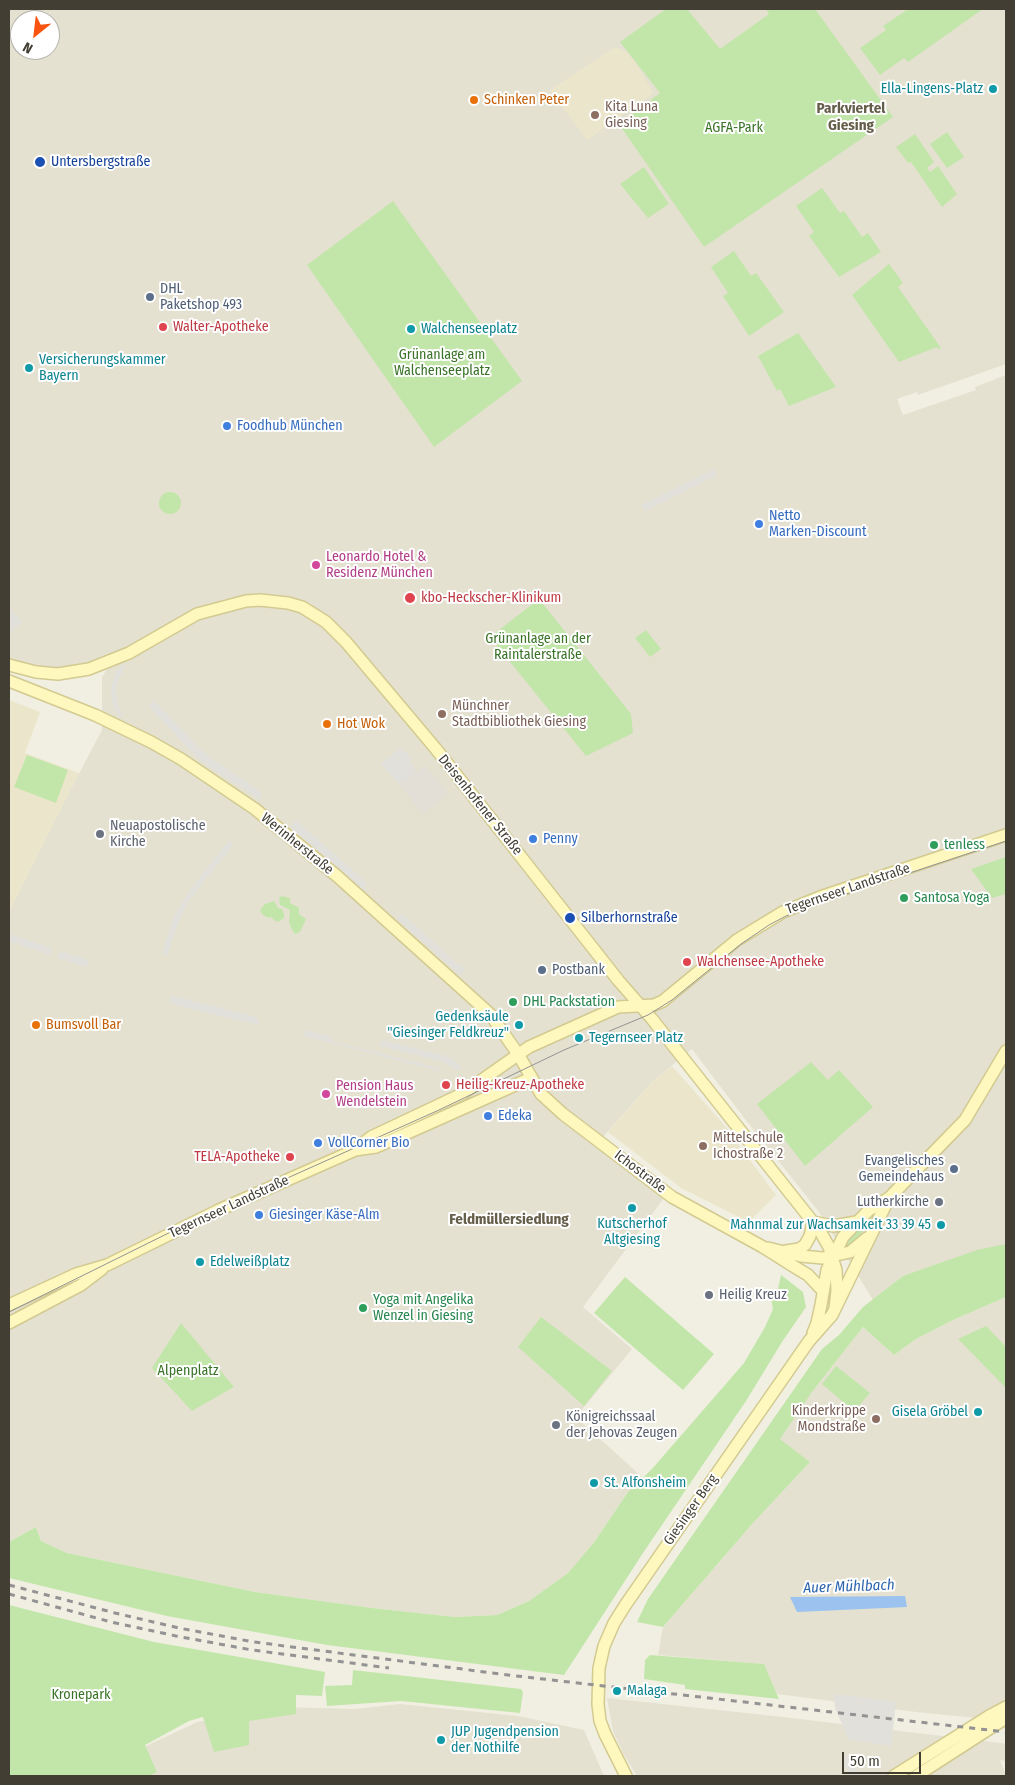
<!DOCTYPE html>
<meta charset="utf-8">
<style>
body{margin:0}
#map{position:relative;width:1015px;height:1785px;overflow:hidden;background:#f1efe2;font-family:"Fira Sans Condensed",sans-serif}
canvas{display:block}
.frame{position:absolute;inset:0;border:10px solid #423e33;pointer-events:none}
.north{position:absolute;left:10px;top:10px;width:50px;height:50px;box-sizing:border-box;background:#fff;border:1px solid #b3b2ad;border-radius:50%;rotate:209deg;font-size:14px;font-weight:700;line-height:20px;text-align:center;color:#423e33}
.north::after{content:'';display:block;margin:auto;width:18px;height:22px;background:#fa5510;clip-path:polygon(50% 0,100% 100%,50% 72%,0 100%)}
.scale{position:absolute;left:842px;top:1752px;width:79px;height:22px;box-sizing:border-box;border:2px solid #423e33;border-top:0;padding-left:6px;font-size:15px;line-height:18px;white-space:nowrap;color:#423e33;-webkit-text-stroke:4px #fff;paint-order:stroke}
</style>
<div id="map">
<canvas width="1015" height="1785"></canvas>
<div class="frame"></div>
<div class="north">N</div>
<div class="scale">50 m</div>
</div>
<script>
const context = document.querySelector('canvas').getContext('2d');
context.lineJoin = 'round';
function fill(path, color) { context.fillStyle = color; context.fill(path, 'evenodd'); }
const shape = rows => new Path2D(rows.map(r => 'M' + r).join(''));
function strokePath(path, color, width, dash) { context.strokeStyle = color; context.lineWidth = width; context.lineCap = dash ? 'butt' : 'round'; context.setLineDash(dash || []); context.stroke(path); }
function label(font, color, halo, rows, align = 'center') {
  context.font = font + ' "Fira Sans Condensed",sans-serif'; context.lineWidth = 4; context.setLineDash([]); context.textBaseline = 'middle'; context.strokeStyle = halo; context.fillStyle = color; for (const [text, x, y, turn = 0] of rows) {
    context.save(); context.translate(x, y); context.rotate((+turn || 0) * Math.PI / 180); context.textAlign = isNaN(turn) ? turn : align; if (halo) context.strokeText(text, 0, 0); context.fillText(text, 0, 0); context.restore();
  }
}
fill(shape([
 [9,9,1006,9,1006,364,918,395,917,392,897,399,903,415,976,390,975,387,1006,375,1006,1244,903,1276,873,1300,819,1212,745,1119,692,1049,652,1082,596,1145,664,1198,583,1307,632,1349,576,1417,642,1477,628,1492,595,1541,568,1573,529,1601,497,1615,455,1617,372,1608,255,1592,67,1553,41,1541,36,1527,9,1542,9,912,45,838,102,730,102,677,112,661,80,671,9,665],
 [20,20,50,20,50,50,20,50],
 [1006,1297,1006,1721,916,1712,777,1694,763,1664,658,1655,663,1627,753,1523,810,1462,779,1439,812,1392,863,1327,894,1355,916,1339,953,1320],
 [607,1698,783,1717,1001,1743,1006,1744,1006,1761,1000,1760,1006,1776,637,1776,624,1755,613,1731],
 [400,1704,518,1716,584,1730,604,1776,149,1776,151,1775,140,1749,197,1722,280,1707,355,1709]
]), '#e5e1d0');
fill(shape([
 [425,765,448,794,422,814,400,785]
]), '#e3dfd7');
fill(shape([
 [615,47,628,53,639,68,653,93,587,140,550,90],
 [9,700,40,712,25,753,79,773,9,912],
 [672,1066,733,1135,732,1136,776,1195,749,1222,681,1188,608,1132,652,1082]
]), '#ebe6cb');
fill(shape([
 [666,9,687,9,720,49,769,14,766,9,815,9,893,117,704,247,619,124,660,93,620,42],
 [908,9,983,9,908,62,904,58,880,75,860,48,886,30,883,26],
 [947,132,964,157,947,168,930,144],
 [915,134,934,162,927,168,930,172,938,166,957,194,942,207,911,162,908,163,896,147],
 [644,167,669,204,648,218,620,184],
 [822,188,840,213,844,211,862,237,868,233,881,252,839,277,809,236,814,232,796,206],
 [393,201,522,381,434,447,307,265],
 [734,251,751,276,756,273,784,312,749,336,723,296,728,293,711,267],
 [889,264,903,283,898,287,941,348,938,349,937,347,899,362,852,295],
 [798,333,836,387,789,406,780,389,777,391,776,389,758,356],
 '159 503a11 11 0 1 1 22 0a11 11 0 1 1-22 0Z',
 [539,599,631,714,633,733,586,756,490,637],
 [646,630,661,649,650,657,635,638],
 [27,755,68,770,56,803,14,787],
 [1006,857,1006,894,992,898,971,869],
 [282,896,290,898,290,903,299,908,299,914,306,919,300,932,295,934,292,930,289,922,290,910,280,905,279,898],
 [274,901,278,908,282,909,284,914,284,918,278,922,274,920,271,917,269,918,263,915,260,910,265,904],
 [811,1062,828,1080,839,1070,873,1107,805,1166,757,1104],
 [872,1215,873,1215,865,1229,857,1238,850,1245,844,1247,845,1242],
 [1006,1244,1006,1297,953,1320,916,1339,894,1355,863,1327,812,1392,780,1439,810,1462,753,1523,663,1627,637,1622,648,1599,822,1349,839,1335,863,1307,903,1276,977,1250],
 [781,1275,803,1292,806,1307,782,1342,746,1401,643,1553,564,1675,327,1645,167,1616,9,1578,9,1542,36,1527,41,1541,67,1553,255,1592,372,1608,455,1617,497,1615,529,1601,568,1573,595,1541,628,1492,652,1469,744,1363,765,1327,773,1309,771,1299,778,1289],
 [625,1277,714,1354,683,1390,594,1313],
 [541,1317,612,1371,584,1406,518,1347],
 [181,1323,234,1387,192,1411,152,1368],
 [986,1326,1006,1347,1006,1388,958,1339],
 [836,1366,870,1393,854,1411,822,1384],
 [9,1605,154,1642,325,1672,322,1696,296,1695,296,1714,249,1721,249,1745,214,1752,203,1717,189,1721,145,1745,157,1772,149,1776,9,1776],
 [650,1655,764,1664,779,1699,685,1689,685,1685,644,1679,645,1660],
 [353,1670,521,1689,523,1692,520,1713,401,1701,327,1706,325,1686,352,1685]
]), '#c2e6aa');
fill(shape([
 [714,469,717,475,645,511,641,505],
 [9,607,22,622,9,633],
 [123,664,125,667,119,678,116,689,117,703,122,716,119,718,113,705,111,689,116,672],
 [153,699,203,752,262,793,259,799,201,761,149,707],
 [401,747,412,759,409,762,417,771,400,785,381,764],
 [296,820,367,883,364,890,290,827],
 [229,840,234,844,189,900,178,923,167,956,162,954,174,916,190,890],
 [401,913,465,970,460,975,397,918],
 [9,934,52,948,50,955,9,941],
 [60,951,89,960,86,967,57,958],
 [170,995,257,1017,259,1025,171,1004],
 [306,1030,331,1037,331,1041,439,1068,439,1071,304,1036],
 [383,1040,446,1056,454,1060,461,1067,457,1070,444,1062,377,1045],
 [834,1694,896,1702,891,1746,848,1739,835,1708],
 [847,1755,860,1776,851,1776,841,1759]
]), '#e1e0db');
fill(shape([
 [905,1596,907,1607,797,1612,790,1597]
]), '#9cc2f0');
const secondary = shape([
 [9,665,36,672,58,674,89,669,129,653,197,614,246,601,260,600,288,603,302,607,326,622,346,642,436,749,618,980,652,1019,820,1231,829,1247,836,1270,837,1290,835,1309],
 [9,681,95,715,151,742,181,759,255,809,337,876,490,1014,518,1054,541,1094,563,1114,672,1197,763,1247,798,1269,808,1275,823,1291],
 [355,1150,376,1147,531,1078],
 [813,1222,833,1226,856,1222],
 [768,1248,801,1256,823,1258,850,1252,867,1238],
 [786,1251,799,1249,805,1245,810,1236,813,1222],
 [9,1305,76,1274,107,1265,219,1210,353,1151,371,1137,462,1094,529,1047,618,1007,654,1005,663,1001,737,940,783,912,820,897,1006,835],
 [9,1323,81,1285,102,1269],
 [813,1333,817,1323,821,1305,827,1270,843,1237,869,1210,889,1198,965,1120,1006,1051],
 [626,1776,605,1734,600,1721,598,1704,599,1668,604,1646,614,1623,626,1604,809,1341,832,1315,889,1198],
 [894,1776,991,1715,1006,1707],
 [916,1776,1006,1718]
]);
strokePath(secondary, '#d2ca91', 14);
strokePath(secondary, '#fff8be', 11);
strokePath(shape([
 [9,1312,205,1215,439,1110,564,1050,648,1015,672,1000,741,944,769,925,786,916,822,902,1006,841]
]), '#939393', 1);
strokePath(shape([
 [9,1585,115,1613,179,1628,254,1642,508,1675,1006,1732],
 [9,1594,111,1622,176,1636,252,1650,389,1668]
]), '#939393', 3, [6, 6]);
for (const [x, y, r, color] of [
 [993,89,5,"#0f9aa8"],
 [474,100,5,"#e8710a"],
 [595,115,5,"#8d6e63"],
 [40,162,6,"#1a4fb4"],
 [150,297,5,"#5c6f8a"],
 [163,327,5,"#e0444e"],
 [411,329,5,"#0f9aa8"],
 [29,368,5,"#0f9aa8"],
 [227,426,5,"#3f7fe0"],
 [759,524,5,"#3f7fe0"],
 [316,565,5,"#d1479c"],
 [410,598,6,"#e0444e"],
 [442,714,5,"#8d6e63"],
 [327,724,5,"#e8710a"],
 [100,834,5,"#6b7280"],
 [533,839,5,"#3f7fe0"],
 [934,845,5,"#2e9e5b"],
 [904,898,5,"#2e9e5b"],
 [570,918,6,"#1a4fb4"],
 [687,962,5,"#e0444e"],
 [542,970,5,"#5c6f8a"],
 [513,1002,5,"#2e9e5b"],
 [36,1025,5,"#e8710a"],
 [519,1025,5,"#0f9aa8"],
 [579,1038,5,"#0f9aa8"],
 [446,1085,5,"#e0444e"],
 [326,1094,5,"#d1479c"],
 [488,1116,5,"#3f7fe0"],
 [318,1143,5,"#3f7fe0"],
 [703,1146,5,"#8d6e63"],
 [290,1157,5,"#e0444e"],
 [954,1169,5,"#5c6f8a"],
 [939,1202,5,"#6b7280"],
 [632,1208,5,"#0f9aa8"],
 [259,1215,5,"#3f7fe0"],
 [941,1225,5,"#0f9aa8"],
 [200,1262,5,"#0f9aa8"],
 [709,1295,5,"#6b7280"],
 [363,1308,5,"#2e9e5b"],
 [978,1412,5,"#0f9aa8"],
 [876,1419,5,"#8d6e63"],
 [556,1425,5,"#6b7280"],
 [594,1483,5,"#0f9aa8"],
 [617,1691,5,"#0f9aa8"],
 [441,1740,5,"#0f9aa8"]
]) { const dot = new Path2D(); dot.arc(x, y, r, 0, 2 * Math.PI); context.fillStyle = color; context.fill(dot); strokePath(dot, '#fff', 2); }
label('14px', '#0d838f', '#fff', [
 ["Ella-Lingens-Platz",983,89,"right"],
 ["Walchenseeplatz",421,329],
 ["Versicherungskammer",39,360],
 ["Bayern",39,376],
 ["Gedenksäule",509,1017,"right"],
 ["\"Giesinger Feldkreuz\"",509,1033,"right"],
 ["Tegernseer Platz",589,1038],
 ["Kutscherhof",632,1224,"center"],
 ["Altgiesing",632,1240,"center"],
 ["Mahnmal zur Wachsamkeit 33 39 45",931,1225,"right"],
 ["Edelweißplatz",210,1262],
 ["Gisela Gröbel",968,1412,"right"],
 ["St. Alfonsheim",604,1483],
 ["Malaga",627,1691],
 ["JUP Jugendpension",451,1732],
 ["der Nothilfe",451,1748]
], 'left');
label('14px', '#c56008', '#fff', [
 ["Schinken Peter",484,100],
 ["Hot Wok",337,724],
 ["Bumsvoll Bar",46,1025]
], 'left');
label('14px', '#785e54', '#fff', [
 ["Kita Luna",605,107],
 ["Giesing",605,123],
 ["Münchner",452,706],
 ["Stadtbibliothek Giesing",452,722],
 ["Mittelschule",713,1138],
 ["Ichostraße 2",713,1154],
 ["Kinderkrippe",866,1411,"right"],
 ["Mondstraße",866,1427,"right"]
], 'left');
label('14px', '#397327', '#fff', [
 ["AGFA-Park",734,128],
 ["Grünanlage am",442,355],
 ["Walchenseeplatz",442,371],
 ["Grünanlage an der",538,639],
 ["Raintalerstraße",538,655],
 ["Alpenplatz",188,1371],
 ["Kronepark",81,1695]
]);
label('14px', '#164399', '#fff', [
 ["Untersbergstraße",51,162],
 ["Silberhornstraße",581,918]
], 'left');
label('14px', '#4e5e75', '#fff', [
 ["DHL",160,289],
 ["Paketshop 493",160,305],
 ["Postbank",552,970],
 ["Evangelisches",944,1161,"right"],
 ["Gemeindehaus",944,1177,"right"]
], 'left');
label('14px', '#be3a42', '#fff', [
 ["Walter-Apotheke",173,327],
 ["kbo-Heckscher-Klinikum",421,598],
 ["Walchensee-Apotheke",697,962],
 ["Heilig-Kreuz-Apotheke",456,1085],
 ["TELA-Apotheke",280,1157,"right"]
], 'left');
label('14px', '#366cbe', '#fff', [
 ["Foodhub München",237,426],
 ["Netto",769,516],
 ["Marken-Discount",769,532],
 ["Penny",543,839],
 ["Edeka",498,1116],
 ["VollCorner Bio",328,1143],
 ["Giesinger Käse-Alm",269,1215]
], 'left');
label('14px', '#b23c85', '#fff', [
 ["Leonardo Hotel &",326,557],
 ["Residenz München",326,573],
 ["Pension Haus",336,1086],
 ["Wendelstein",336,1102]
], 'left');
label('14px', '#423e33', '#fff', [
 ["Deisenhofener Straße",480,805,51],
 ["Werinherstraße",297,844,39],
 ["Tegernseer Landstraße",848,889,-19],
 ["Ichostraße",640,1172,37],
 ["Tegernseer Landstraße",229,1207,-25],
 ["Giesinger Berg",691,1510,-55]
]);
label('14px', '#5b616d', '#fff', [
 ["Neuapostolische",110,826],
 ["Kirche",110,842],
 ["Lutherkirche",929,1202,"right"],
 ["Heilig Kreuz",719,1295],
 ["Königreichssaal",566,1417],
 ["der Jehovas Zeugen",566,1433]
], 'left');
label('14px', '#27864d', '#fff', [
 ["tenless",944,845],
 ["Santosa Yoga",914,898],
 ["DHL Packstation",523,1002],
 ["Yoga mit Angelika",373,1300],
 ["Wenzel in Giesing",373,1316]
], 'left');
label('bold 15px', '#655e4a', '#fff', [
 ["Parkviertel",851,109],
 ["Giesing",851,126],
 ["Feldmüllersiedlung",509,1220]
]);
label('italic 15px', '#2d65ad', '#fff', [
 ["Auer Mühlbach",849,1587,-2]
]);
</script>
